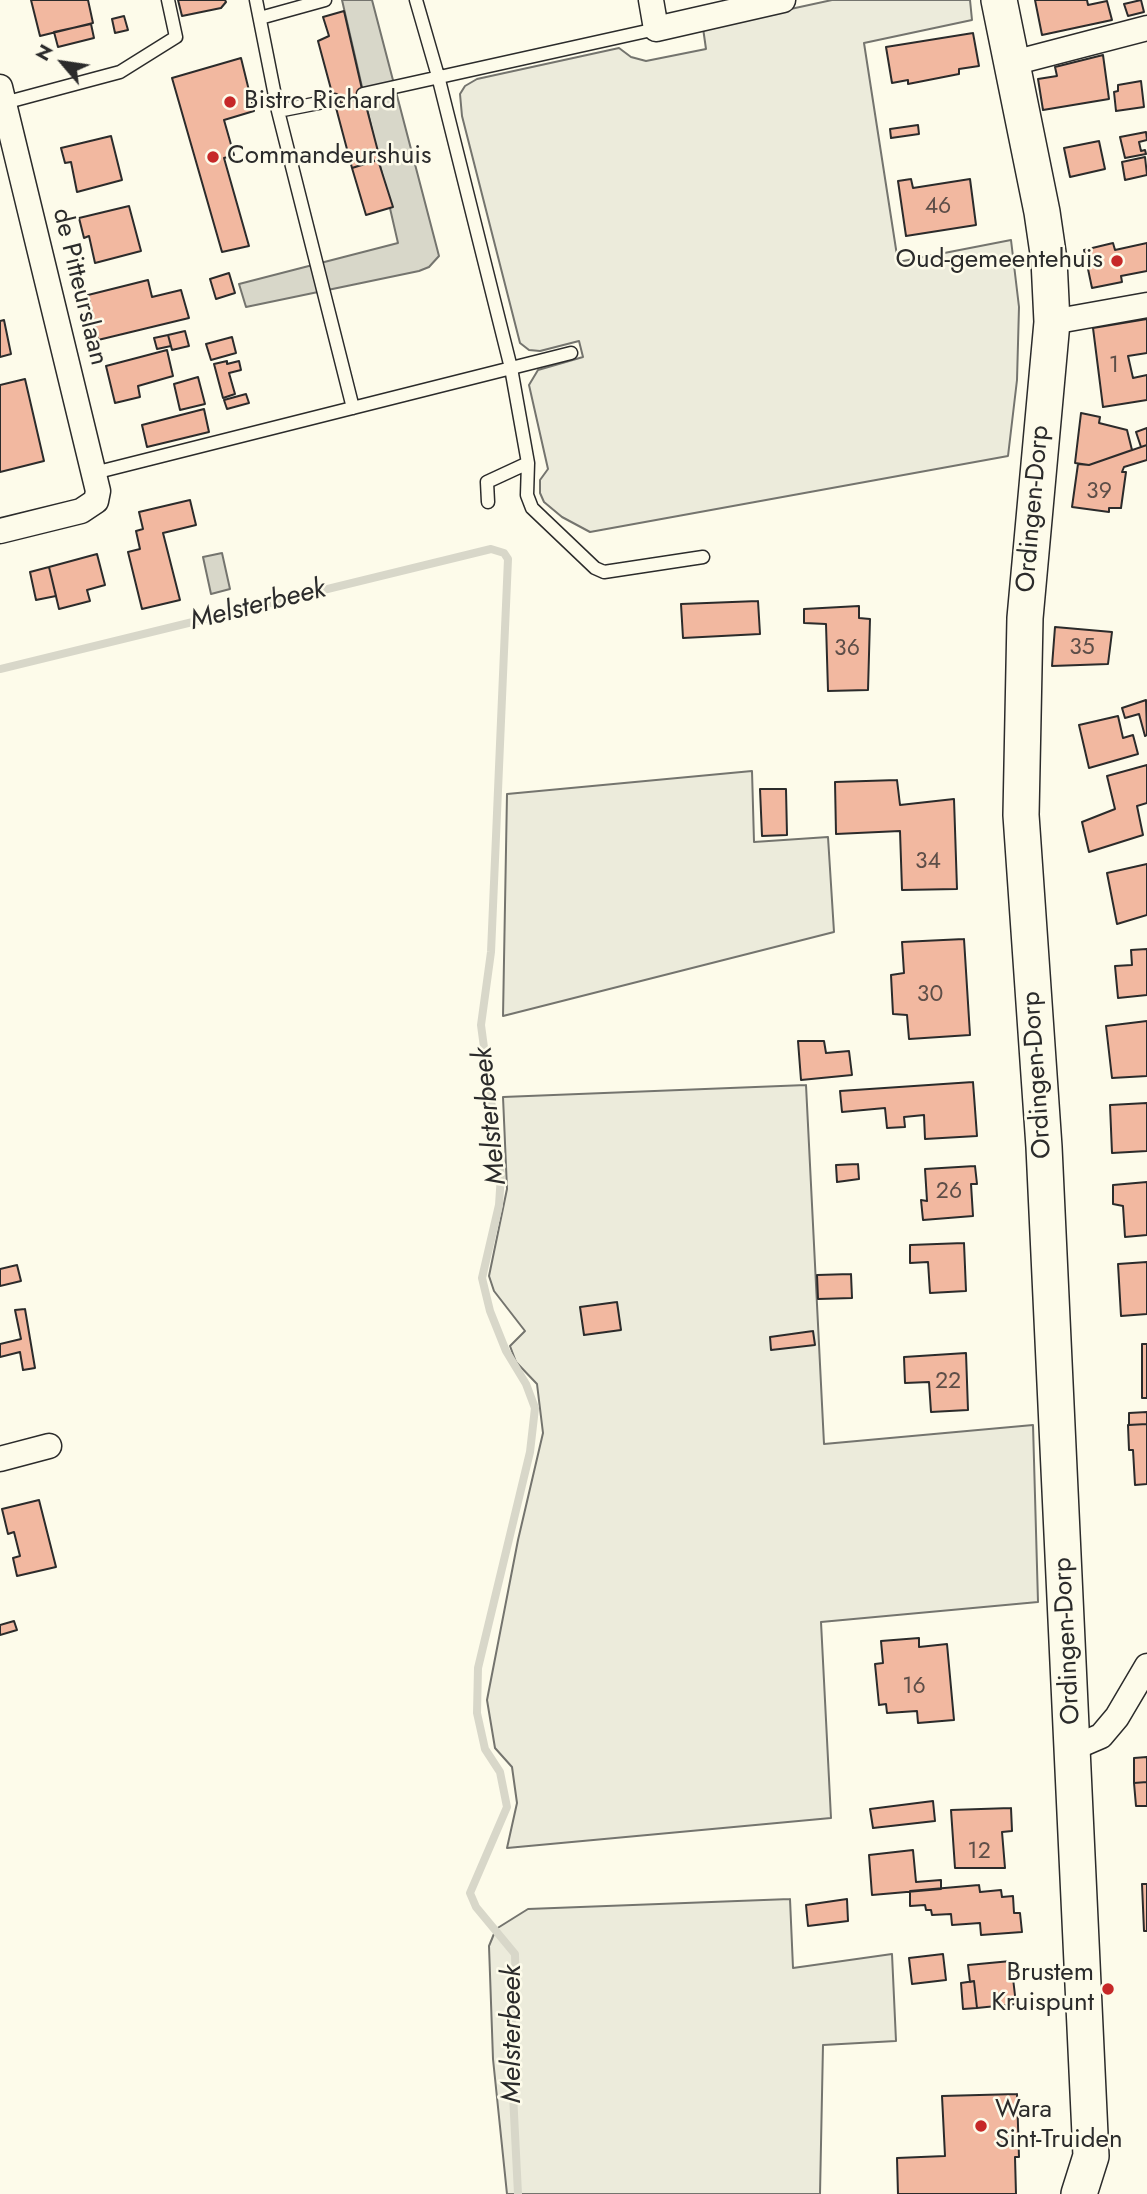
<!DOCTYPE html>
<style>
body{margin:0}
#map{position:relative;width:1147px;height:2194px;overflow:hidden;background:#fdfbea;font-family:Jost,sans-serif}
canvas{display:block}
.north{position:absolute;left:28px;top:28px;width:70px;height:70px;-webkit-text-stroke:5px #fdfbea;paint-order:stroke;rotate:299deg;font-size:19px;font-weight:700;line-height:28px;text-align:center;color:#2b2b2b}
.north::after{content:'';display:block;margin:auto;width:24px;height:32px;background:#2b2b2b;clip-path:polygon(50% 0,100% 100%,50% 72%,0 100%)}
</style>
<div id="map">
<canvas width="1147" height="2194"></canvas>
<div class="north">N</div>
</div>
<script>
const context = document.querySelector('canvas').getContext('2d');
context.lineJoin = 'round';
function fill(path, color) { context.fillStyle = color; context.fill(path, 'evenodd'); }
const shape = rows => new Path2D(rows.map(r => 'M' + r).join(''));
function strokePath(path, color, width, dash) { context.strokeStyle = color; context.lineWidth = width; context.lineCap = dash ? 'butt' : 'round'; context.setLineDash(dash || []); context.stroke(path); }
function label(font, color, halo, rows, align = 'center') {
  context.font = font + ' Jost,sans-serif'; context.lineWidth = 5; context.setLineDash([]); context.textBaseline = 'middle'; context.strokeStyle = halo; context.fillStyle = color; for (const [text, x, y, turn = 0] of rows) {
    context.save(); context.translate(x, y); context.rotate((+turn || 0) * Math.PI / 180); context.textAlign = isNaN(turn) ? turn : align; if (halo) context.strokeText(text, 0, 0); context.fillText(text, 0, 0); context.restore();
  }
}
const green = shape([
 [832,0,970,0,972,20,864,43,898,262,1011,240,1019,307,1017,380,1008,456,590,532,562,517,544,502,540,493,540,480,548,469,529,385,538,370,583,357,579,341,540,351,529,350,520,343,462,116,460,94,465,86,477,79,619,48,631,57,646,61,706,49,703,28,832,0],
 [752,771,754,842,828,837,834,932,503,1016,507,794,752,771],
 [806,1085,824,1444,1033,1425,1038,1602,821,1622,831,1818,507,1848,517,1803,512,1767,495,1748,487,1700,518,1540,543,1433,537,1384,516,1362,510,1346,525,1331,494,1291,489,1276,507,1189,503,1097,806,1085],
 [790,1899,793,1968,892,1954,896,2041,823,2045,820,2194,507,2194,493,2059,489,1946,496,1929,528,1909,790,1899]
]);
fill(green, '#ecebdb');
strokePath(green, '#74746e', 2);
const water = shape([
 [342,0,372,0,439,256,429,267,419,271,246,307,239,284,398,243,342,0],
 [222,553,230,589,211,594,203,557,222,553]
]);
fill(water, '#d8d7c9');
strokePath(water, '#74746e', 2);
strokePath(shape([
 [0,669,491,549,504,553,508,559,491,952,481,1025,501,1175,499,1205,482,1278,490,1311,506,1351,526,1384,535,1408,530,1452,478,1668,477,1713,485,1749,500,1772,507,1807,470,1893,476,1907,515,1954,516,1992,510,2034,518,2194]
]), '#d8d7c9', 8);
const building = shape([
 [31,0,88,0,93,23,40,36,31,0],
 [178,0,225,0,226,2,221,8,182,16,178,0],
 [1035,0,1087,0,1088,5,1107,1,1112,20,1042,35,1035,0],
 [1141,0,1144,12,1128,16,1124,4,1141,0],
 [344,11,364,98,335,104,318,41,329,36,323,17,344,11],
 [124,16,128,30,115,33,112,19,124,16],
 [91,24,94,38,58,47,54,32,91,24],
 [973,33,979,66,959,69,959,74,908,84,908,80,892,83,886,47,973,33],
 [1103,55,1109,99,1043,110,1038,79,1057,76,1055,67,1103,55],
 [241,58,254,111,224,120,234,155,224,158,249,246,222,252,172,78,241,58],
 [1141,81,1144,107,1116,111,1114,92,1118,91,1118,85,1141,81],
 [364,98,380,159,352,168,335,104,364,98],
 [918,125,919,134,891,138,890,129,918,125],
 [1146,132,1147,140,1139,142,1141,151,1145,150,1146,154,1125,158,1120,137,1146,132],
 [111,136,122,180,77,192,71,162,65,163,61,148,111,136],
 [1099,141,1105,169,1070,177,1064,148,1099,141],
 [1145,157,1147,175,1125,180,1122,162,1145,157],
 [378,160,393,207,366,215,352,168,378,160],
 [911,179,913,188,970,179,976,225,906,236,898,181,911,179],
 [129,206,141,251,95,263,89,236,84,238,79,218,129,206],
 [1113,243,1115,250,1147,243,1147,271,1121,276,1122,282,1092,288,1084,250,1113,243],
 [229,273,235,293,216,299,210,279,229,273],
 [148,280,152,297,181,290,189,318,98,340,88,295,148,280],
 [1147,319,1147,353,1128,356,1133,378,1147,375,1147,400,1103,407,1093,328,1147,319],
 [4,320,11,354,0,357,0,321,4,320],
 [185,331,189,346,172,350,168,335,185,331],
 [168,335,171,346,157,349,154,338,168,335],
 [232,337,236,353,211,360,206,344,232,337],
 [167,350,173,376,138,386,140,397,115,403,106,366,167,350],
 [227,361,227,364,239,361,241,370,229,373,235,394,223,398,214,364,227,361],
 [198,377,205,404,180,410,174,384,198,377],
 [25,379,44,461,0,472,0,385,25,379],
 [246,394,249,403,227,409,224,400,246,394],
 [204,409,209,432,147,447,142,425,204,409],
 [1081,413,1100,417,1099,423,1127,430,1132,450,1089,465,1075,463,1081,413],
 [1147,428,1147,445,1141,447,1136,432,1147,428],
 [1147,445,1147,460,1124,467,1122,472,1126,472,1121,508,1109,508,1109,512,1072,507,1078,464,1089,465,1147,445],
 [190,500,196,525,163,533,180,600,142,609,128,552,140,549,136,531,143,529,139,512,190,500],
 [97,554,105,585,87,590,90,601,59,609,49,567,97,554],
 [49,567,56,596,36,600,30,572,49,567],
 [758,601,760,634,683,638,681,604,758,601],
 [859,606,859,618,870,619,868,690,828,691,826,624,804,623,804,609,859,606],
 [1055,627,1112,632,1108,664,1052,666,1055,627],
 [1146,700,1147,735,1145,736,1139,714,1125,718,1122,708,1146,700],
 [1118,716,1123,738,1133,735,1138,754,1089,768,1079,725,1118,716],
 [1147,765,1147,803,1137,806,1143,835,1089,852,1082,822,1115,809,1107,776,1147,765],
 [897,780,900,805,954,799,957,889,902,890,900,831,836,834,835,782,897,780],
 [760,789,786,789,787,835,762,836,760,789],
 [1147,864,1147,915,1117,924,1107,873,1147,864],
 [964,939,970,1035,909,1039,907,1015,893,1014,891,975,904,973,902,942,964,939],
 [1147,949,1147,995,1118,998,1115,966,1132,965,1131,950,1147,949],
 [1147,1021,1147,1076,1112,1078,1106,1026,1147,1021],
 [798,1041,824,1041,826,1053,849,1051,852,1075,801,1080,798,1041],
 [973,1082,977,1136,925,1139,924,1115,904,1117,905,1127,887,1128,885,1108,842,1112,840,1091,973,1082],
 [1147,1103,1147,1151,1112,1153,1110,1105,1147,1103],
 [858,1164,859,1179,837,1182,836,1165,858,1164],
 [975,1166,977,1184,971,1184,973,1216,923,1220,921,1200,927,1201,925,1169,975,1166],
 [1147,1182,1147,1235,1125,1237,1123,1206,1113,1204,1113,1185,1147,1182],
 [964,1243,966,1291,930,1293,928,1262,910,1263,910,1245,964,1243],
 [1147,1262,1147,1314,1121,1316,1118,1264,1147,1262],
 [17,1265,21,1281,0,1286,0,1269,17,1265],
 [851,1274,852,1298,818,1299,817,1275,851,1274],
 [617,1302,621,1330,584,1335,580,1307,617,1302],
 [25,1309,35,1368,23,1370,20,1352,0,1357,0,1344,21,1339,15,1310,25,1309],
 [813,1331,815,1345,771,1350,770,1337,813,1331],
 [1142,1344,1147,1344,1147,1398,1142,1398,1142,1344],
 [966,1353,968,1410,931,1412,929,1382,905,1383,904,1357,966,1353],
 [1147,1412,1147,1424,1129,1425,1129,1413,1147,1412],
 [1147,1424,1147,1484,1135,1485,1133,1450,1129,1450,1128,1425,1147,1424],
 [39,1500,56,1567,17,1576,13,1558,20,1556,14,1532,8,1534,2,1509,39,1500],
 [14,1621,17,1630,0,1635,0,1625,14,1621],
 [919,1638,919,1647,947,1644,954,1720,918,1723,917,1711,887,1713,886,1704,879,1705,875,1664,883,1663,881,1641,919,1638],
 [1147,1757,1147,1782,1134,1783,1134,1758,1147,1757],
 [1147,1782,1147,1806,1136,1806,1134,1783,1147,1782],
 [933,1801,935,1821,873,1828,870,1809,933,1801],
 [1011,1808,1012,1831,1002,1832,1005,1868,955,1868,951,1810,1011,1808],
 [913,1850,916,1882,941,1880,941,1889,872,1895,869,1855,913,1850],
 [1142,1884,1147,1884,1147,1931,1144,1931,1142,1884],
 [979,1885,980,1892,1001,1890,1002,1897,1013,1896,1014,1913,1020,1913,1022,1932,981,1935,980,1923,952,1925,951,1914,932,1915,931,1910,926,1910,925,1905,910,1906,910,1891,979,1885],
 [847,1899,848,1921,808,1926,806,1905,847,1899],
 [943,1954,946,1980,912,1984,909,1958,943,1954],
 [1011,1961,1016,2004,977,2008,974,1981,970,1982,968,1965,1011,1961],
 [974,1981,977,2008,963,2009,961,1983,974,1981],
 [1017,2094,1019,2157,1015,2157,1016,2194,898,2194,897,2158,945,2156,942,2096,1017,2094]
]);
fill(building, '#f2b8a0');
strokePath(building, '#2b2b2b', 2);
const lane = shape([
 [256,0,278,111,353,408],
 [416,0,438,76,511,368,528,463,487,482,488,502],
 [260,18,325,0],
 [363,94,656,29],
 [4,103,120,72,176,37,168,0],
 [278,111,334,100],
 [528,463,527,495,532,508,595,568,604,572,703,557],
 [94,473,571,353]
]);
const street = shape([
 [651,0,656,29,783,0],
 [1013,63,1147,28],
 [0,87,98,491,96,501,81,511,0,531],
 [1052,322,1147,305],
 [0,1459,49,1446],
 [1073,1748,1101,1736,1117,1717,1147,1666]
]);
const secondary = shape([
 [999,0,1042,212,1049,260,1052,322,1025,618,1021,815,1044,1147,1091,2156,1079,2194]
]);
strokePath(lane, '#2b2b2b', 15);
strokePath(street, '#2b2b2b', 27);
strokePath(secondary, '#2b2b2b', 38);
strokePath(lane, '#fdfbea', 12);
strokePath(street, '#fdfbea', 24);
strokePath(secondary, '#fdfbea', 35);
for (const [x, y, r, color] of [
 [230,102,7,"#c62828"],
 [213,157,7,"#c62828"],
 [1117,261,7,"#c62828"],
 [1108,1989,7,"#c62828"],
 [981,2126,7,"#c62828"]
]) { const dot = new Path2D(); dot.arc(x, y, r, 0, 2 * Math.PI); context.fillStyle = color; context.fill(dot); strokePath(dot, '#fdfbea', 2.5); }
label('23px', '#5d4e48', null, [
 ["46",938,207],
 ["1",1114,366],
 ["39",1099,492],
 ["35",1082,648],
 ["36",847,649],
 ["34",928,862],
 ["30",930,995],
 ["26",949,1192],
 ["22",948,1382],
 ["16",914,1687],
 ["12",979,1852]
]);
label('26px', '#2b2b2b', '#fdfbea', [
 ["Bistro Richard",244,102],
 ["Commandeurshuis",227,157],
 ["Oud-gemeentehuis",1103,261,"right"],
 ["Brustem",1094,1974,"right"],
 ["Kruispunt",1094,2004,"right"],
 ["Wara",995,2111],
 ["Sint-Truiden",995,2141]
], 'left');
label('26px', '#2b2b2b', '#fdfbea', [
 ["de Pitteurslaan",79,287,76],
 ["Ordingen-Dorp",1034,509,-85],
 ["Ordingen-Dorp",1038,1075,-94],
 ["Ordingen-Dorp",1068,1641,-93]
]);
label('italic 28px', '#2b2b2b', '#fdfbea', [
 ["Melsterbeek",258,606,-14],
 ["Melsterbeek",491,1116,-96],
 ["Melsterbeek",513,2034,-90]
]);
</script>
